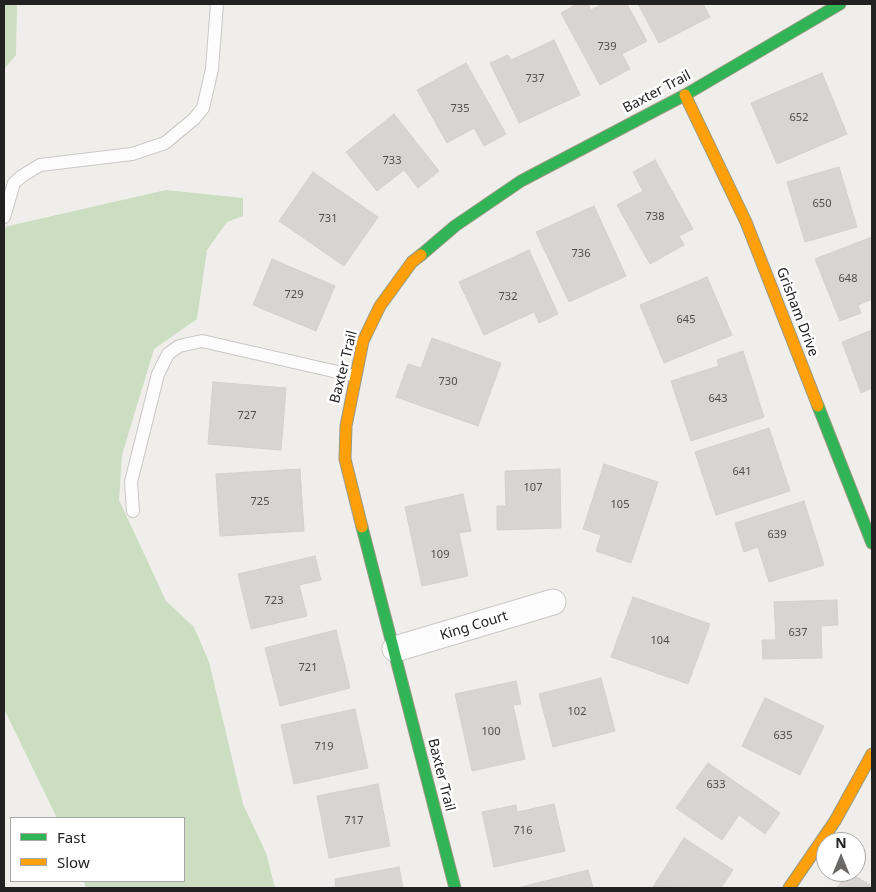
<!DOCTYPE html>
<style>
body{margin:0}
#map{position:relative;width:876px;height:892px;overflow:hidden;background:#f0eeeb;font-family:"Noto Sans",sans-serif}
canvas{display:block}
.frame{position:absolute;inset:0;border:5px solid #222;pointer-events:none}
.legend{position:absolute;left:10px;top:817px;width:175px;height:65px;box-sizing:border-box;background:#fff;border:1px solid #a7a7a7;margin:0;padding:6px 9px;list-style:none;font-size:15px;color:#222}
.legend li{display:flex;align-items:center;gap:10px;height:25px}
.legend b{width:25px;border:1px solid #a7a7a7}
.north{position:absolute;left:816px;top:832px;width:50px;height:50px;box-sizing:border-box;background:#fff;border:1px solid #a7a7a7;border-radius:50%;rotate:0deg;font-size:14px;font-weight:700;line-height:20px;text-align:center;color:#222}
.north::after{content:'';display:block;margin:auto;width:18px;height:22px;background:#6a6968;clip-path:polygon(50% 0,100% 100%,50% 72%,0 100%)}
</style>
<div id="map">
<canvas width="876" height="892"></canvas>
<div class="frame"></div>
<ul class="legend">
<li><b style="height:6px;background:#30b455"></b>Fast</li>
<li><b style="height:6px;background:#ff9f0a"></b>Slow</li>
</ul>
<div class="north">N</div>
</div>
<script>
const context = document.querySelector('canvas').getContext('2d');
context.lineJoin = 'round';
function fill(path, color) { context.fillStyle = color; context.fill(path, 'evenodd'); }
const shape = rows => new Path2D(rows.map(r => 'M' + r).join(''));
function strokePath(path, color, width, dash) { context.strokeStyle = color; context.lineWidth = width; context.lineCap = dash ? 'butt' : 'round'; context.setLineDash(dash || []); context.stroke(path); }
function label(font, color, halo, rows, align = 'center') {
  context.font = font + ' "Noto Sans",sans-serif'; context.lineWidth = 5; context.setLineDash([]); context.textBaseline = 'middle'; context.strokeStyle = halo; context.fillStyle = color; for (const [text, x, y, turn = 0] of rows) {
    context.save(); context.translate(x, y); context.rotate((+turn || 0) * Math.PI / 180); context.textAlign = isNaN(turn) ? turn : align; if (halo) context.strokeText(text, 0, 0); context.fillText(text, 0, 0); context.restore();
  }
}
fill(shape([
 [4,4,17,4,16,55,4,69],
 [166,190,243,198,243,216,227,222,207,250,197,319,154,349,122,455,119,500,166,601,194,627,209,662,243,804,266,853,275,888,86,888,84,881,184,881,184,818,57,818,4,709,4,227]
]), '#cbdec1');
const building = shape([
 [577,4,588,4,591,10,603,4,627,4,647,41,622,54,630,69,600,85,561,13,577,4],
 [638,4,703,4,710,17,659,43,638,4],
 [554,40,580,95,519,123,490,63,508,55,511,60,554,40],
 [466,63,506,134,484,146,474,128,447,143,417,90,466,63],
 [822,73,847,134,777,164,751,103,822,73],
 [394,114,439,171,418,188,404,170,377,191,346,152,394,114],
 [655,160,693,229,679,236,684,245,650,264,617,205,643,191,633,172,655,160],
 [839,167,857,227,805,242,787,182,839,167],
 [313,172,378,217,344,266,279,221,313,172],
 [594,206,626,276,569,302,536,232,594,206],
 [872,237,872,299,858,305,861,313,840,321,815,259,872,237],
 [529,250,558,314,539,323,534,312,484,335,459,282,529,250],
 [272,259,335,286,316,331,253,305,272,259],
 [707,277,732,335,664,363,640,305,707,277],
 [872,330,872,388,861,393,842,342,872,330],
 [432,338,501,363,478,426,396,397,408,364,421,368,432,338],
 [743,351,764,417,691,441,671,381,719,366,717,360,743,351],
 [213,382,286,388,281,450,208,444,213,382],
 [769,428,790,491,716,515,695,452,769,428],
 [604,464,658,482,631,563,596,551,601,535,583,529,604,464],
 [300,469,304,531,220,536,216,474,300,469],
 [560,469,561,528,497,530,497,506,506,506,505,471,560,469],
 [463,494,471,531,459,533,468,576,422,586,405,507,463,494],
 [804,501,824,565,769,582,758,547,744,552,735,523,804,501],
 [315,556,321,580,299,585,307,616,251,629,238,574,315,556],
 [633,597,710,624,688,684,611,657,633,597],
 [837,600,838,625,821,626,822,658,763,659,762,640,776,640,774,602,837,600],
 [336,630,350,688,280,706,265,648,336,630],
 [601,678,615,731,553,747,539,694,601,678],
 [516,681,521,704,513,705,525,759,472,771,455,694,516,681],
 [765,698,824,726,800,775,742,746,765,698],
 [355,709,368,768,294,784,281,725,355,709],
 [708,763,780,813,765,834,739,815,722,840,676,808,708,763],
 [378,784,390,846,329,858,317,796,378,784],
 [554,804,565,851,494,867,482,812,516,805,517,812,554,804],
 [684,838,733,870,721,888,653,887,684,838],
 [399,867,403,888,336,888,335,879,399,867],
 [588,870,593,888,518,888,588,870],
 [848,872,872,886,872,888,837,888,848,872]
]);
fill(building, '#d7d4d2');
strokePath(building, '#d3d0cc', 1);
const lane = shape([
 [4,217,14,183,22,176,40,165,132,154,165,143,194,119,203,108,212,69,217,4],
 [133,511,131,482,158,374,168,354,179,346,202,341,355,376]
]);
const street = shape([
 [395,649,553,602]
]);
const fast = shape([
 [421,255,455,226,521,181,685,95,840,4],
 [818,406,872,543],
 [362,527,455,888]
]);
const slow = shape([
 [685,95,746,222,818,406],
 [362,527,345,459,346,426,363,341,380,306,412,262,421,255],
 [789,888,835,821,872,754]
]);
strokePath(lane, '#c9c8c7', 14);
strokePath(street, '#c9c8c7', 27);
strokePath(fast, '#999a82', 13);
strokePath(slow, '#999a82', 13);
strokePath(lane, '#fdfcfc', 12);
strokePath(street, '#fdfcfc', 25);
strokePath(fast, '#30b455', 11);
strokePath(slow, '#ff9f0a', 11);
label('11px', '#4f4e4e', null, [
 ["739",607,47],
 ["737",535,79],
 ["735",460,109],
 ["652",799,118],
 ["733",392,161],
 ["650",822,204],
 ["738",655,217],
 ["731",328,219],
 ["736",581,254],
 ["648",848,279],
 ["729",294,295],
 ["732",508,297],
 ["645",686,320],
 ["730",448,382],
 ["643",718,399],
 ["727",247,416],
 ["641",742,472],
 ["107",533,488],
 ["725",260,502],
 ["105",620,505],
 ["639",777,535],
 ["109",440,555],
 ["723",274,601],
 ["637",798,633],
 ["104",660,641],
 ["721",308,668],
 ["102",577,712],
 ["100",491,732],
 ["635",783,736],
 ["719",324,747],
 ["633",716,785],
 ["717",354,821],
 ["716",523,831]
]);
label('14px', '#222', '#fff', [
 ["Baxter Trail",657,92,-28],
 ["Grisham Drive",797,312,69],
 ["Baxter Trail",344,367,-76],
 ["King Court",474,626,-17],
 ["Baxter Trail",441,775,76]
]);
</script>
